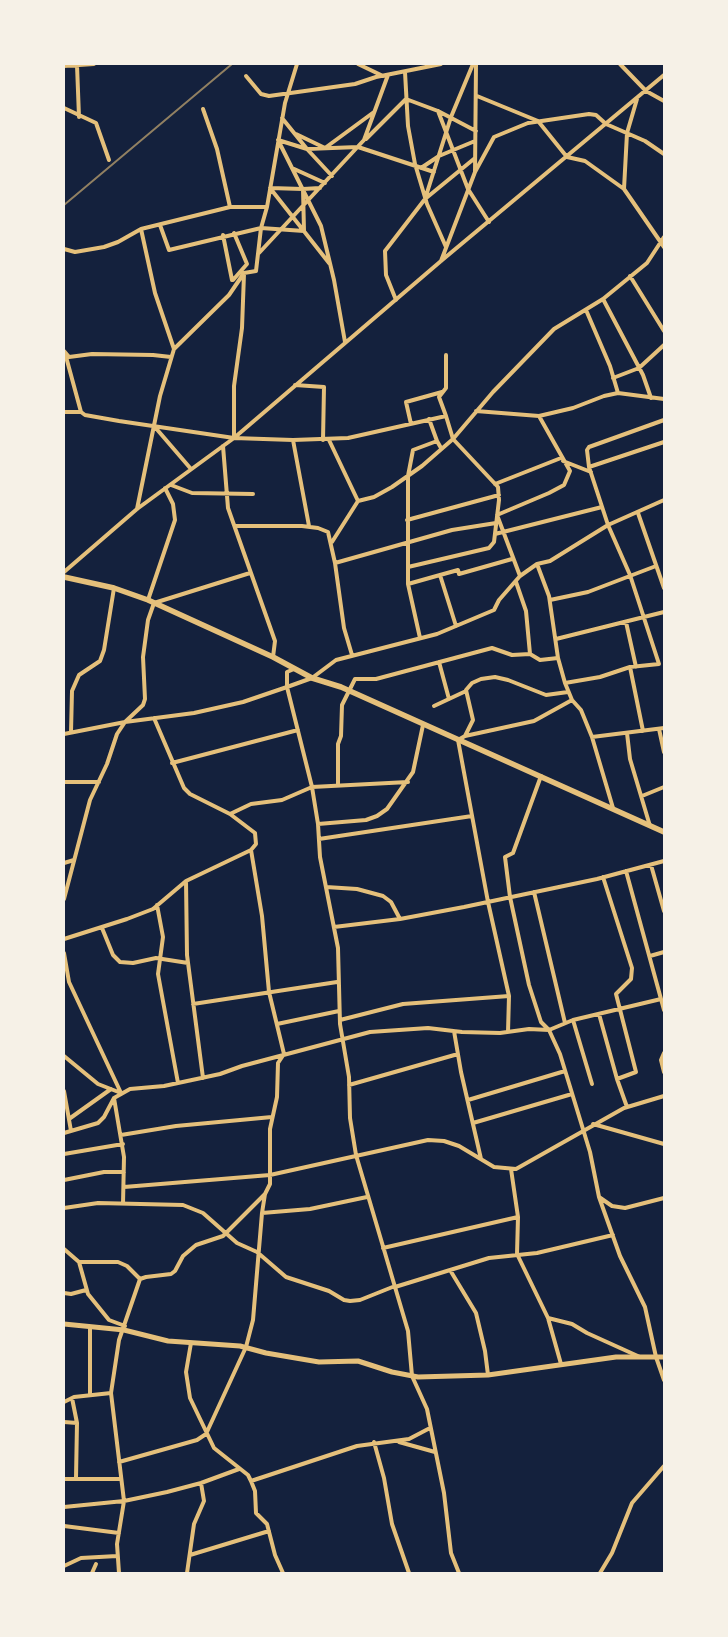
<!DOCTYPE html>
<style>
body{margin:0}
#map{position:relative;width:728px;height:1637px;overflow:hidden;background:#14213d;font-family:Raleway,sans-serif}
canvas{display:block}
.frame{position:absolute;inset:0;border:65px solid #f6f1e7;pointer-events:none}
</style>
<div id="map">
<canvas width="728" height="1637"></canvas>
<div class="frame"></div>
</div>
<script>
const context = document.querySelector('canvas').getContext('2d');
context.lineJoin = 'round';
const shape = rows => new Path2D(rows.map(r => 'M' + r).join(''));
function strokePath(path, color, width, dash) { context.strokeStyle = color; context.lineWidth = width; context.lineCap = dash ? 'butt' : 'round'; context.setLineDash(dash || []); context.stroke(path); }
strokePath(shape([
 [358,64,383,76],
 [473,64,451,117,425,199,475,158],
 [620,64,646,91,664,101],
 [77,65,79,117],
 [64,66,94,64],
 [405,72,408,126,415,164,427,204,446,247],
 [246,76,261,94,269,96,355,84,376,77,441,64],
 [477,96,538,121,567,157,585,161,624,189,627,133,637,99],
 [64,108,96,123,109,160],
 [203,109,217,149,230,207],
 [438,111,468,189,489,222],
 [282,118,307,149,358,147,434,172],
 [296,134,325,148,374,112],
 [366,139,406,99,438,111,476,131],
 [278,140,321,226,334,280,345,342],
 [278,140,307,149,332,176],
 [292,168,325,183],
 [421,168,439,156,475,141],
 [475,172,494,137,528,123,589,114,596,115,606,124,645,141,664,154],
 [270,188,329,263],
 [303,189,320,188],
 [624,189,664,247],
 [160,225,169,250,261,228,304,231,303,189,270,188],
 [141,229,155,293,174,349],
 [223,235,232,280],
 [64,249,75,252,104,247,118,242,141,229,230,207,267,207],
 [259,253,364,140,388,75],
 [441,261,475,172,476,64],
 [630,276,664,331],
 [233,280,247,264,234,233],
 [603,299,643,375,651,398],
 [396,300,386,275,385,251,425,199],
 [586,310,610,366,618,393],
 [64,351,69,357,92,354,153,355,171,357],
 [65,353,81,412],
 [613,378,639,368,664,345],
 [295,385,324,387,323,440],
 [476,411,539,416,573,408,604,396,618,393,664,399],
 [64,412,81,412,85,415,119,421,234,438,293,440,348,438,446,416,453,439,498,487,499,500,494,542,489,548,408,567],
 [446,416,439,397,446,388,446,355],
 [429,419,437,441],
 [411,424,406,402,442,392],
 [154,426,191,469],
 [234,438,234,386,242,328,244,274],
 [293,440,309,526],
 [329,440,358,501],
 [223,446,228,508,275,641,273,657],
 [563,461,591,472],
 [589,467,664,442],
 [495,484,561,458],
 [171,485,192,493,253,494],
 [137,509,160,396,174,349,229,295,244,273,256,271,261,228,267,207,285,103,297,64],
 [638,513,664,588],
 [407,520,499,495],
 [236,526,302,526,318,528,328,532,335,563,452,530,496,523],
 [495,534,602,507],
 [332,542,358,501,374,497,392,487,422,466,453,439,493,392,554,329,603,299,647,263,664,237],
 [335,563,344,628,352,655],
 [537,564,549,596,558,658,565,683,572,700,581,710,592,737,613,808],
 [64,572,137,509,234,438,441,261,664,75],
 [440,575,458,570,459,574,512,559],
 [520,576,497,515,549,493,564,485,570,471,539,416],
 [516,582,526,611,530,654],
 [408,584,440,575,456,626],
 [148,600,175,520,173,504,165,488],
 [550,600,588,592,656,566],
 [626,622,636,667],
 [420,638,408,584,408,476,413,450,437,441,441,448],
 [556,639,664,612],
 [439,662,449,699],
 [630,667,643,731],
 [565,683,600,677,630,667,659,664,630,575,608,525,589,467,587,450,589,447,664,420],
 [434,706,466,691],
 [659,729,664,752],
 [71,732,72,691,79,675,100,661,104,650,114,588],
 [627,733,630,759,650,826],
 [64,734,125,722,194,713,243,702,287,687,287,672,294,669],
 [465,736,473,720,466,690,472,683,481,679,495,677,508,680,546,695,568,692],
 [592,737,664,728],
 [172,763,298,730],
 [541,776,513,853,505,857,510,897,529,985,541,1022,549,1030,560,1054,590,1152,599,1197,620,1256,645,1307,656,1357,664,1380],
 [64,782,99,782],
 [338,785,338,744,341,736,342,705,355,679,376,679,492,648,512,655,530,654,540,660,558,658],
 [642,796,664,787],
 [230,814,251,804,282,800,312,787,408,782],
 [318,824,366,820,377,816,387,809,413,772,423,725],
 [319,839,472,816],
 [64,863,74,860],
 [651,865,664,911],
 [626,871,664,1010],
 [603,877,632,968,631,979,616,994,636,1072,617,1079,627,1107],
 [186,881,187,955,203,1078],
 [326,887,357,889,383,896,391,902,400,919],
 [534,892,565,1023],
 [64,899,90,800,107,764,117,734,125,722,143,705,145,699,143,657,148,620,154,603,250,573],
 [157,905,163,937,158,974,178,1083],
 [334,927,400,919,464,907,597,879,664,861],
 [102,928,113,955,120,962,133,963,156,958,188,963],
 [64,939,127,919,153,909,186,881,251,850,256,844,255,833,230,814,190,794,184,788,154,718],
 [64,953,69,982,121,1093],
 [650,956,664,952],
 [193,1004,337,982],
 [599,1014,617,1079],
 [340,1020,403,1004,509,996],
 [573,1020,592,1084],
 [277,1024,339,1011],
 [454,1031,461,1072,481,1159],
 [508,1032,509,996,488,902,458,740,465,736,534,721,572,700],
 [664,1053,661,1060,664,1072],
 [64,1056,98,1084,121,1093],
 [349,1085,458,1054],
 [64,1091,71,1131],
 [114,1098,124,1157,123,1204],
 [468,1100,565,1071],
 [69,1119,111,1089],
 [473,1123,572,1094],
 [593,1124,664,1144],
 [64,1133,98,1123,104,1117,114,1098,130,1089,164,1086,220,1074,242,1066,370,1032,428,1028,462,1032,500,1033,529,1029,549,1030,573,1020,661,999],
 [121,1135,176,1126,272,1117],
 [64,1154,123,1144],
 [511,1169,518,1217,517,1254,548,1318,561,1364],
 [64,1180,104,1172,124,1172],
 [124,1187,270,1175,428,1140,444,1141,459,1146,494,1167,516,1169,624,1108,664,1096],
 [599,1197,612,1206,625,1208,664,1198],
 [64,1208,98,1203,183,1205,203,1213,237,1243,257,1252,286,1277,329,1291,344,1300,350,1301,360,1300,395,1286],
 [262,1213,310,1209,367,1197],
 [383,1248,518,1217],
 [64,1249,79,1262,118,1262,127,1266,140,1279],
 [79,1262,88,1294,109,1320,125,1326],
 [450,1270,476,1313,485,1351,488,1375],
 [395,1287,489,1258,537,1253,613,1235],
 [64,1293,71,1294,86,1290],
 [548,1318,572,1324,587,1333,640,1357],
 [191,1343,186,1372,190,1398,214,1448,248,1475,251,1481,255,1491,256,1513,267,1524,275,1555,283,1573],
 [90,1395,90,1327],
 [72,1398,77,1423,76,1478],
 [64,1402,74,1397,111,1393],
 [64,1422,77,1423],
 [374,1442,384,1478,392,1524,409,1573],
 [399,1442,435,1452],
 [119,1462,197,1440,206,1434,246,1347,253,1320,262,1213,265,1194,270,1184,270,1129,277,1097,278,1063,284,1054,269,992,262,916,251,850],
 [64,1479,121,1479],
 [251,1481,357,1446,409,1439,430,1428],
 [64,1507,124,1501,167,1492,201,1483,239,1469],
 [64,1526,119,1533],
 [190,1555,269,1531],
 [64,1566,81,1558,117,1556],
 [92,1573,96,1564],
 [119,1573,117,1544,124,1501,111,1393,119,1340,139,1282,140,1279,146,1277,171,1274,175,1271,183,1256,196,1245,223,1236,265,1194],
 [187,1573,194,1524,204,1501,201,1483],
 [459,1573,451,1553,444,1493,427,1409,412,1376,408,1331,356,1155,350,1118,349,1077,340,1024,338,948,320,857,318,824,312,787,287,687,312,678,336,660,437,634,494,610,499,600,520,576,537,564,550,561,608,525,664,500],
 [600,1573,612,1553,632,1503,664,1466]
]), '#e5c07b', 4);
strokePath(shape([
 [64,1324,124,1330,168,1341,240,1346,266,1353,319,1362,358,1361,392,1372,418,1377,488,1375,616,1357,664,1357]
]), '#e5c07b', 5);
strokePath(shape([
 [64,577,114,588,148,600,273,657,312,678,341,687,664,832]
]), '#e5c07b', 5.5);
strokePath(shape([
 [64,205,232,64]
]), '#918062', 2);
</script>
